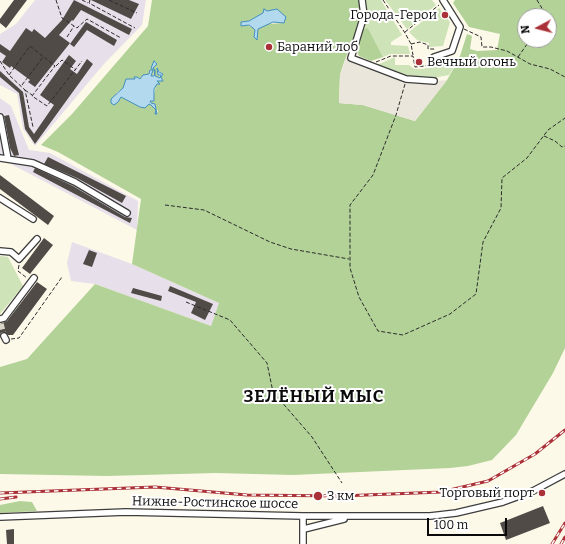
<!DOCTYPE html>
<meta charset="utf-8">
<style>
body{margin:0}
#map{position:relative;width:565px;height:544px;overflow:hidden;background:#fdf9e9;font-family:Bitter,serif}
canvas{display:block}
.north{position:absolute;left:517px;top:8px;width:40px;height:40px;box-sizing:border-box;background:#fff;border:1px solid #9d9d9d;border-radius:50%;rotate:263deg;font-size:11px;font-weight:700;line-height:16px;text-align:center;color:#0a0a0a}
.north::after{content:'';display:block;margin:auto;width:14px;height:18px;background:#ab3138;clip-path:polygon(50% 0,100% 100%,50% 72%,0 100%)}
.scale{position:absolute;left:427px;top:518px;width:80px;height:18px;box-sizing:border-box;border:2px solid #0a0a0a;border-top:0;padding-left:5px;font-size:12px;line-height:14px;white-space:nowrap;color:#0a0a0a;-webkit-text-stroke:3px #fff;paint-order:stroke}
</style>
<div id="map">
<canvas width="565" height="544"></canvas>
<div class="north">N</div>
<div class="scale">100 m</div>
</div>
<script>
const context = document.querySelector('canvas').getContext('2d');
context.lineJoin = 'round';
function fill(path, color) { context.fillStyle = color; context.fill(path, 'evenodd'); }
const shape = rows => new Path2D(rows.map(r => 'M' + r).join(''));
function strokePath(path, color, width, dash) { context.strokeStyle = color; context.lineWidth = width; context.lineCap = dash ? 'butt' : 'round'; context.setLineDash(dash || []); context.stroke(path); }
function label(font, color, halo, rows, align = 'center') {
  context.font = font + ' Bitter,serif'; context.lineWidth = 4; context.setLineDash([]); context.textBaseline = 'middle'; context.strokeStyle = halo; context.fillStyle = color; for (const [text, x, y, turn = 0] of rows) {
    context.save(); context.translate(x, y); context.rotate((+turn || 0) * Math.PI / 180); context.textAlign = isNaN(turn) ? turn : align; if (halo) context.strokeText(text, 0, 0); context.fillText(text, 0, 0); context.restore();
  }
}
fill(shape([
 [35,0,146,0,142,25,103,65,35,146,23,129,17,94,0,85,0,34,16,24],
 [0,98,11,106,29,150,50,153,138,201,137,230,7,162,0,162],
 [72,242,132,264,219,303,211,326,95,284,71,281,67,263]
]), '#e7dfe9');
fill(shape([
 [365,0,381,0,402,35,391,42,391,45,408,46,410,54,390,54,383,57,368,28,363,29,366,13],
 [385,0,432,0,436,5,407,29],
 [439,8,450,22,443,46,429,47,429,43,417,40,409,32],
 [395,57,395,65,409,65,414,69,423,69,459,59,449,75,433,78,407,76,377,65],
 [0,256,8,257,23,286,0,314]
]), '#cee3b7');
fill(shape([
 [152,0,359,0,361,4,361,18,343,65,340,75,339,103,363,105,415,121,447,80,459,59,467,34,472,36,470,49,477,51,497,50,500,34,469,27,453,3,455,0,565,0,565,348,553,373,516,435,492,460,468,466,450,468,293,475,215,473,107,476,0,474,0,367,27,359,95,284,211,326,219,303,132,264,141,199,58,152,41,145,72,114,148,26],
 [263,13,284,23,266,24,257,29,256,37,254,37,255,30,253,28,241,22,249,21],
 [525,16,549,16,549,40,525,40],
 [158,70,163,74,161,77,163,81,161,79,157,81,153,99,150,101,158,111,157,114,156,114,156,110,152,105,148,104,140,107,116,93,136,80,149,74,152,79,154,73,155,76,160,78],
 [368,28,383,57,371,61,359,56,356,50,356,45,363,29],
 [20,501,32,502,37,511,0,513,0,505]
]), '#b3d298');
fill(shape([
 [346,57,390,74,434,81,447,80,415,121,363,105,339,103,340,75]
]), '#ebe6db');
const water = shape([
 [264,9,267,11,277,9,286,17,284,23,273,22,258,29,257,40,254,37,255,30,253,28,249,25,241,26,241,22,249,21,263,13,264,9],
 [154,61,157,64,153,68,155,70,155,76,160,78,161,75,158,75,157,68,159,72,163,74,161,77,163,81,157,81,160,84,157,84,154,89,154,101,150,101,151,103,155,104,157,114,155,114,156,110,151,105,149,104,145,108,140,107,121,97,118,102,114,105,111,103,111,99,123,88,126,79,135,79,134,77,137,77,140,79,143,75,149,74,150,70,153,70,151,76,154,76,155,71,151,68,154,61]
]);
fill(water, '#b3d9ef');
strokePath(water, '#428ebe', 1);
fill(shape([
 [14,0,27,0,6,28,0,23,0,19],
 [74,0,132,29,129,35,81,10,73,21,72,20,59,35,70,43,35,87,28,82,30,80,11,66,10,68,2,62,6,56,0,52,0,44,10,51,26,28,32,32,34,29,45,38,62,20],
 [91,0,129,0,139,4,131,19],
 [86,22,117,40,114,46,87,30,74,47,70,44],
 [69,55,76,61,70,69,77,74,87,59,93,64,35,144,25,129,19,93,0,77,0,71,23,92,29,127,34,134,54,105,40,95],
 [9,115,19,155,14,156,10,148,4,116],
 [48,157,126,196,122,203,77,178,44,164],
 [35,168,73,186,125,217,132,218,130,223,33,172],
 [0,175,54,216,48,225,0,189],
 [44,238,53,245,30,274,22,268],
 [89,250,97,253,92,267,83,264],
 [37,282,47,289,13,335,8,335,4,332,0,335,0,324,7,321],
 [170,286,213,304,205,320,191,313,196,302,168,291],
 [133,288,162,296,161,301,131,293],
 [543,506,550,523,506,540,500,523],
 [14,529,14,544,7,544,6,530]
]), '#514b48');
strokePath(shape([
 [1,324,4,336]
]), '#d9d5c8', 5.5, [5.5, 3]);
const minor = shape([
 [362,0,364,15,362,22,351,58,406,79,434,81],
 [434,57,452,51,460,27,443,0],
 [0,117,8,159],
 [0,158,33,163,75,182,127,213],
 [0,198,33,219],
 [0,251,11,252,19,259,37,239],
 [0,319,4,318,34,278],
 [4,336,6,340],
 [303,516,303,544],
 [0,517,126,512,303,516,430,516,456,513,503,502,533,491,565,474],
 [304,529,344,519]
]);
strokePath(minor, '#3d3d3d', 8);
strokePath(shape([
 [56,0,62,18,77,28,87,19,121,38],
 [82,0,88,3],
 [90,0,89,3,135,28],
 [109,0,137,13],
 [383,0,405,33,411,44,413,55],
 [537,0,543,10,542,16],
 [464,29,481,37,482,47,491,47,507,51,530,64,550,69,565,77],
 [405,32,439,5],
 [67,37,74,26],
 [411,44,420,42,428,45,428,49,434,49,434,51],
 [518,57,530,40],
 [0,61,9,75,25,90,33,127],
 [376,62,391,56,413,56,415,67,425,66,430,61],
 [56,66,62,60,76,70],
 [9,75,30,46,55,66,32,96,47,106,82,61],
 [405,84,396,115,373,175,350,205,350,268,359,297,378,331,403,335,450,314,476,294,483,242,501,208,502,178,527,158,548,130,565,118],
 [22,85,43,57],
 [25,90,32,95],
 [544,136,555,141,562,147,565,146],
 [165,205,204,210,270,242,291,249,349,259],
 [19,265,18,271,27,278],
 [186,302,230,320,267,363,273,392,312,437,342,483],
 [11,339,19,338,62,277]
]), '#2c2c2c', 1, [4, 2]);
strokePath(minor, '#fff', 5.5);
const rail = shape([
 [0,493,155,487,247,495,341,496,441,492,488,481,535,454,565,430],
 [0,499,16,497],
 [552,544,565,523],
 [561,544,565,537]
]);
strokePath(rail, '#ab3138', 3);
strokePath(rail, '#fff', 1.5, [4.5]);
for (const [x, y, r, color] of [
 [445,15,4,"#ab3138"],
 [269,47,4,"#ab3138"],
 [419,62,4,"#ab3138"],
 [542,493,4,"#ab3138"],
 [318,496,5,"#ab3138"]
]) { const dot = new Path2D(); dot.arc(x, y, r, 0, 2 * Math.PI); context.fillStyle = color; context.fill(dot); strokePath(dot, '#fff', 1.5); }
label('13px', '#0a0a0a', '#fff', [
 ["Города-Герои",437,15,"right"],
 ["Бараний лоб",277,47],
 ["Вечный огонь",427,62],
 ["Торговый порт",534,493,"right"],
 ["3 км",327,496]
], 'left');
label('13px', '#0a0a0a', '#fff', [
 ["Нижне-Ростинское шоссе",215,503,1]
]);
context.letterSpacing = '1px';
label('bold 17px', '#0a0a0a', '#fff', [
 ["ЗЕЛЁНЫЙ МЫС",314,397]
]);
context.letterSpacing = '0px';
</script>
